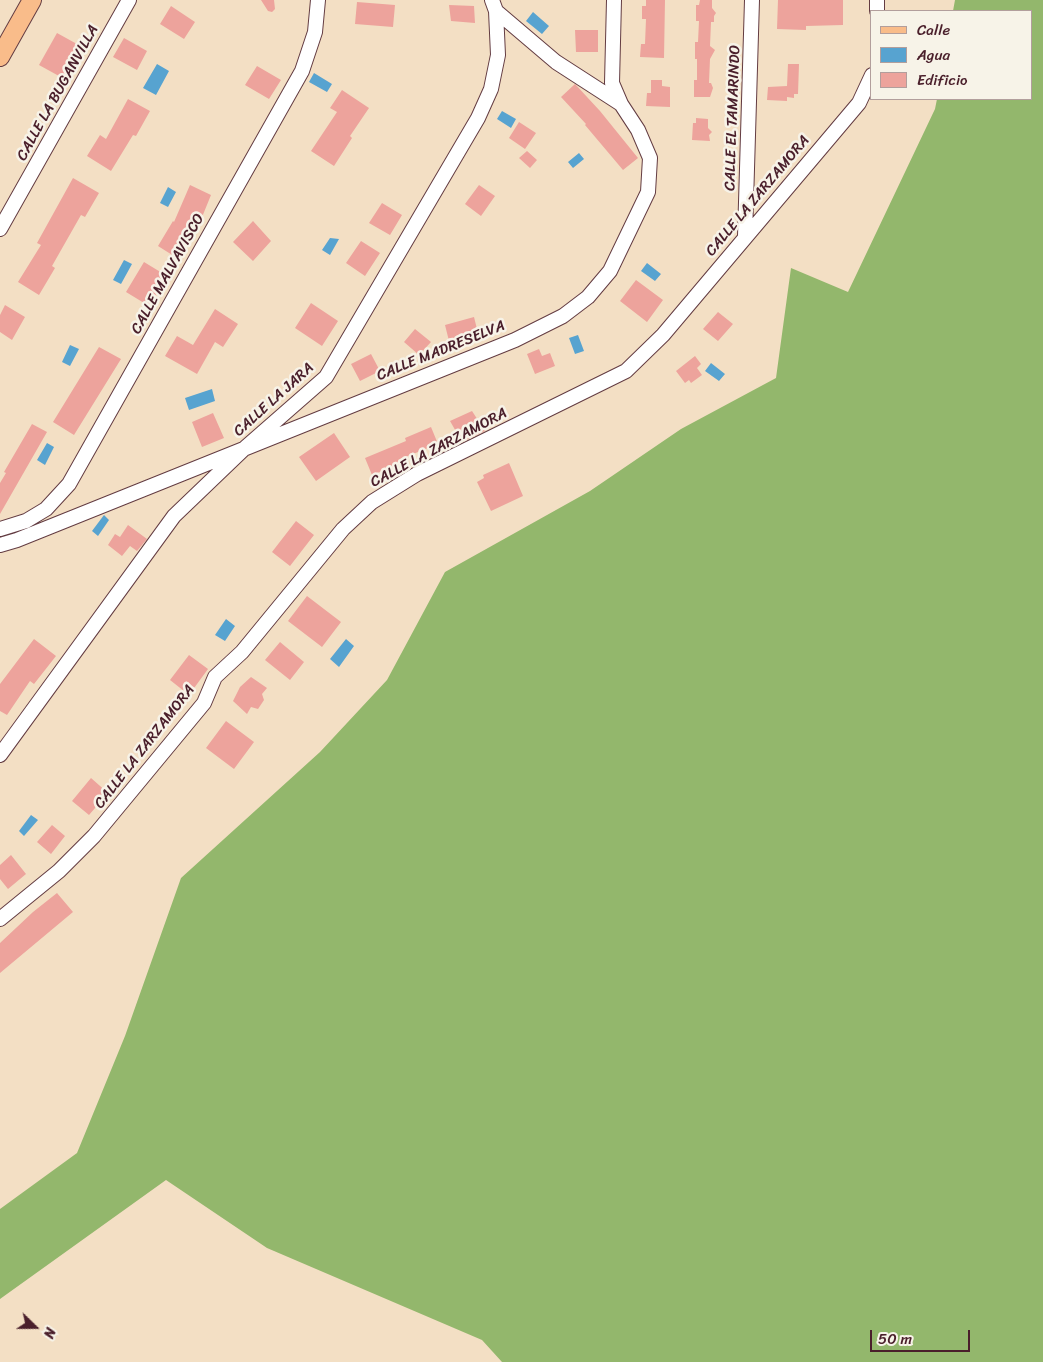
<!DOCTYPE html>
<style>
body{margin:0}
#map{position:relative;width:1043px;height:1362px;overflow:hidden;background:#f3dfc4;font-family:Sriracha,sans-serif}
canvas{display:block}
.legend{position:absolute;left:870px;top:10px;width:162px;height:90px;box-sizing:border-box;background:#f7f3e8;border:1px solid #b29e9c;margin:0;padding:6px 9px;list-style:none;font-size:15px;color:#4a1f2b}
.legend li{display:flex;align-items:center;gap:10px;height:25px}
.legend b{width:25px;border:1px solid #b29e9c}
.north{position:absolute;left:10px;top:1302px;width:50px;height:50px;-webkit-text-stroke:4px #f7f3e8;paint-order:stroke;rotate:112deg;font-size:14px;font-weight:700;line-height:20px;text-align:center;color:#4a1f2b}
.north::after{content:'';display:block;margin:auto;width:18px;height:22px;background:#4a1f2b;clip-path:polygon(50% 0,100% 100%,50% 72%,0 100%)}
.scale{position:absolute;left:870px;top:1330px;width:100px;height:22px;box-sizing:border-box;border:2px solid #4a1f2b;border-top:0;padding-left:6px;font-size:15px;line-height:18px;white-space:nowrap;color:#4a1f2b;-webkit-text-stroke:4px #f7f3e8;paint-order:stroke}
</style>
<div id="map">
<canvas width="1043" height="1362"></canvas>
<ul class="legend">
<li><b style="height:6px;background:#f9bc8a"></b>Calle</li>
<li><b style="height:14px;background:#57a3d0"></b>Agua</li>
<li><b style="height:14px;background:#eda39c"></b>Edificio</li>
</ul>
<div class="north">N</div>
<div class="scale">50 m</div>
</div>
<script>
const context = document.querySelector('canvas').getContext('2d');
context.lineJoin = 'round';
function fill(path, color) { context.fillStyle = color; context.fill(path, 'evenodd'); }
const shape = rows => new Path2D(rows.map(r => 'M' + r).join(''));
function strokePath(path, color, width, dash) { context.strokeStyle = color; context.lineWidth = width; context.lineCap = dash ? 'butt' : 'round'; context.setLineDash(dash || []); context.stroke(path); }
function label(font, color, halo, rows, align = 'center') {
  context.font = font + ' Sriracha,sans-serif'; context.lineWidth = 5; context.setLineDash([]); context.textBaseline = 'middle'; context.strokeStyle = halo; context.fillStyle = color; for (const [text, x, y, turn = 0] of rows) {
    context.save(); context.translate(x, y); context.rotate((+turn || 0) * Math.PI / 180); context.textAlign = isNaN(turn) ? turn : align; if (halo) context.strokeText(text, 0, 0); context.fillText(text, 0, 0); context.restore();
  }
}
fill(shape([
 [955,0,1043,0,1043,1362,502,1362,482,1340,267,1248,166,1180,0,1299,0,1209,77,1153,125,1036,181,878,320,752,387,680,445,572,590,491,681,429,776,378,791,268,848,292,935,109,937,99,1032,99,1032,11,953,11]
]), '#93b76c');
fill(shape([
 [533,12,549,26,542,34,526,21],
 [157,64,169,71,156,95,143,88],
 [314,73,332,84,327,92,309,82],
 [502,111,516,119,511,128,497,119],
 [579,153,584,159,573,168,568,162],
 [168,187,176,192,168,207,160,203],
 [330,238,339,239,330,255,322,250],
 [124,260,132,264,121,284,113,280],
 [647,263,661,274,655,281,641,271],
 [578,335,584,351,575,354,569,338],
 [70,345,79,349,70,366,62,362],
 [711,363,725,374,719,381,705,371],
 [212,389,215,401,189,410,185,398],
 [47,443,54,447,45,465,37,460],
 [104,515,109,520,98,536,92,531],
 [226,619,235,626,225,641,215,635],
 [346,639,354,646,339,667,330,659],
 [31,815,38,820,24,836,19,831]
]), '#57a3d0');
fill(shape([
 [261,0,274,0,275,9,272,12,268,11],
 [646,0,665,0,664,58,640,57,641,44,645,44,646,19,642,19,642,6,646,6],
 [700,0,712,0,712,8,716,13,714,16,714,22,711,22,710,46,715,50,710,59,709,83,711,83,713,88,710,97,694,97,694,80,697,80,697,59,695,59,695,42,698,42,699,21,696,21,696,5,699,5],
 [778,0,843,0,843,25,806,26,806,30,777,29],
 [357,2,395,5,393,27,355,24],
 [449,5,474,6,475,23,451,21],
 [171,6,195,22,184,39,160,24],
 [575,30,598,30,598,52,576,52],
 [57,33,86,49,68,81,39,65],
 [124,38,147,51,137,70,113,57],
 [788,64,799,64,798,94,794,94,794,98,787,97,787,101,767,100,768,87,787,86],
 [257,66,281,80,269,99,245,85],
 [651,80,662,80,662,86,670,87,670,107,646,106,647,93,651,93],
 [575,84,600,111,638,158,623,170,585,125,586,124,561,97],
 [342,90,369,108,350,136,352,138,334,166,311,151,337,112,330,108],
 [128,99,150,111,136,136,133,135,111,171,87,156,100,135,106,139],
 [696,118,708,119,708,128,712,132,709,135,710,141,692,140,693,123,696,123],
 [519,122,536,133,525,149,509,138],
 [527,151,537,160,530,168,519,158],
 [73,178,99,193,85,217,81,215,52,266,55,268,39,295,18,282,41,245,37,243],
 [190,185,211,195,200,222,177,258,158,246,173,221,174,222],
 [479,185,495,196,481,216,465,204],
 [382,203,402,215,390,235,369,223],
 [253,221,271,241,253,261,233,242],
 [361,241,380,253,365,276,346,263],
 [144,262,167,276,149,306,126,292],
 [636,280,663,300,647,322,620,301],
 [311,303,338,321,322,346,295,328],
 [5,305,25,317,12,340,0,332,0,315],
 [215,309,238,324,223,347,215,342,197,374,165,356,177,336,193,345],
 [718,312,733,324,718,341,703,329],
 [474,317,478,333,449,341,445,325],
 [415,329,431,342,419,355,404,342],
 [99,347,121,359,74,435,53,422],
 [539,349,542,356,550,353,555,366,535,374,527,354],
 [371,354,380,371,360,381,351,364],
 [695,356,701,364,697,368,702,375,691,383,689,380,685,383,676,371],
 [472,411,485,431,462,442,450,421],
 [213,413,224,438,202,447,192,422],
 [32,424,47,432,0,514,0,483,6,473,4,472],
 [431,427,438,444,398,460,400,464,372,475,365,458,406,441,405,438],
 [334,433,350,457,316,481,299,457],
 [509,463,523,496,491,511,477,482,484,478,483,475],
 [296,521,314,535,290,566,272,552],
 [128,525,147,539,137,551,130,546,122,556,108,545,115,534,120,537],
 [307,596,341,622,322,647,288,621],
 [34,639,56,656,34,684,30,681,7,715,0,711,0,684],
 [280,642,304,662,290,680,265,660],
 [189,655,208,669,189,695,170,680],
 [251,677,267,688,262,694,264,700,258,709,251,707,247,714,233,701,240,687],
 [226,721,254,742,234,769,206,748],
 [91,778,108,793,89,815,72,801],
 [52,825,65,836,51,854,37,842],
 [11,855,26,874,8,889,0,879,0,865],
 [57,893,73,912,0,973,0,943,33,912]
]), '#eda39c');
const minor = shape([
 [877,0,877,11],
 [496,11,556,62,621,104],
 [0,229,129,0],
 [745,236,752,0],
 [0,529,26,521,46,509,69,484,302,71,315,32,318,0],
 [0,545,17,540,515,340,563,316,588,297,610,271,648,192,650,158,638,130,621,104,612,83,614,0],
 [0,755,174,516,246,447,326,377,478,118,491,89,498,55,496,11,492,0],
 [0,919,59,871,94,836,204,703,215,677,242,652,343,529,372,502,417,474,626,371,663,335,859,103,872,75]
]);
const major = shape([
 [0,57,32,0]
]);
strokePath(minor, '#633c42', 16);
strokePath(major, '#633c42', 20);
strokePath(minor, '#fff', 14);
strokePath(major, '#f9bc8a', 18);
label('15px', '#4a1f2b', '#f7f3e8', [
 ["CALLE LA BUGANVILLA",58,93,-61],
 ["CALLE EL TAMARINDO",733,118,-88],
 ["CALLE LA ZARZAMORA",758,196,-50],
 ["CALLE MALVAVISCO",168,274,-61],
 ["CALLE MADRESELVA",441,351,-22],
 ["CALLE LA JARA",274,400,-42],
 ["CALLE LA ZARZAMORA",439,448,-28],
 ["CALLE LA ZARZAMORA",145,747,-52]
]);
</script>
